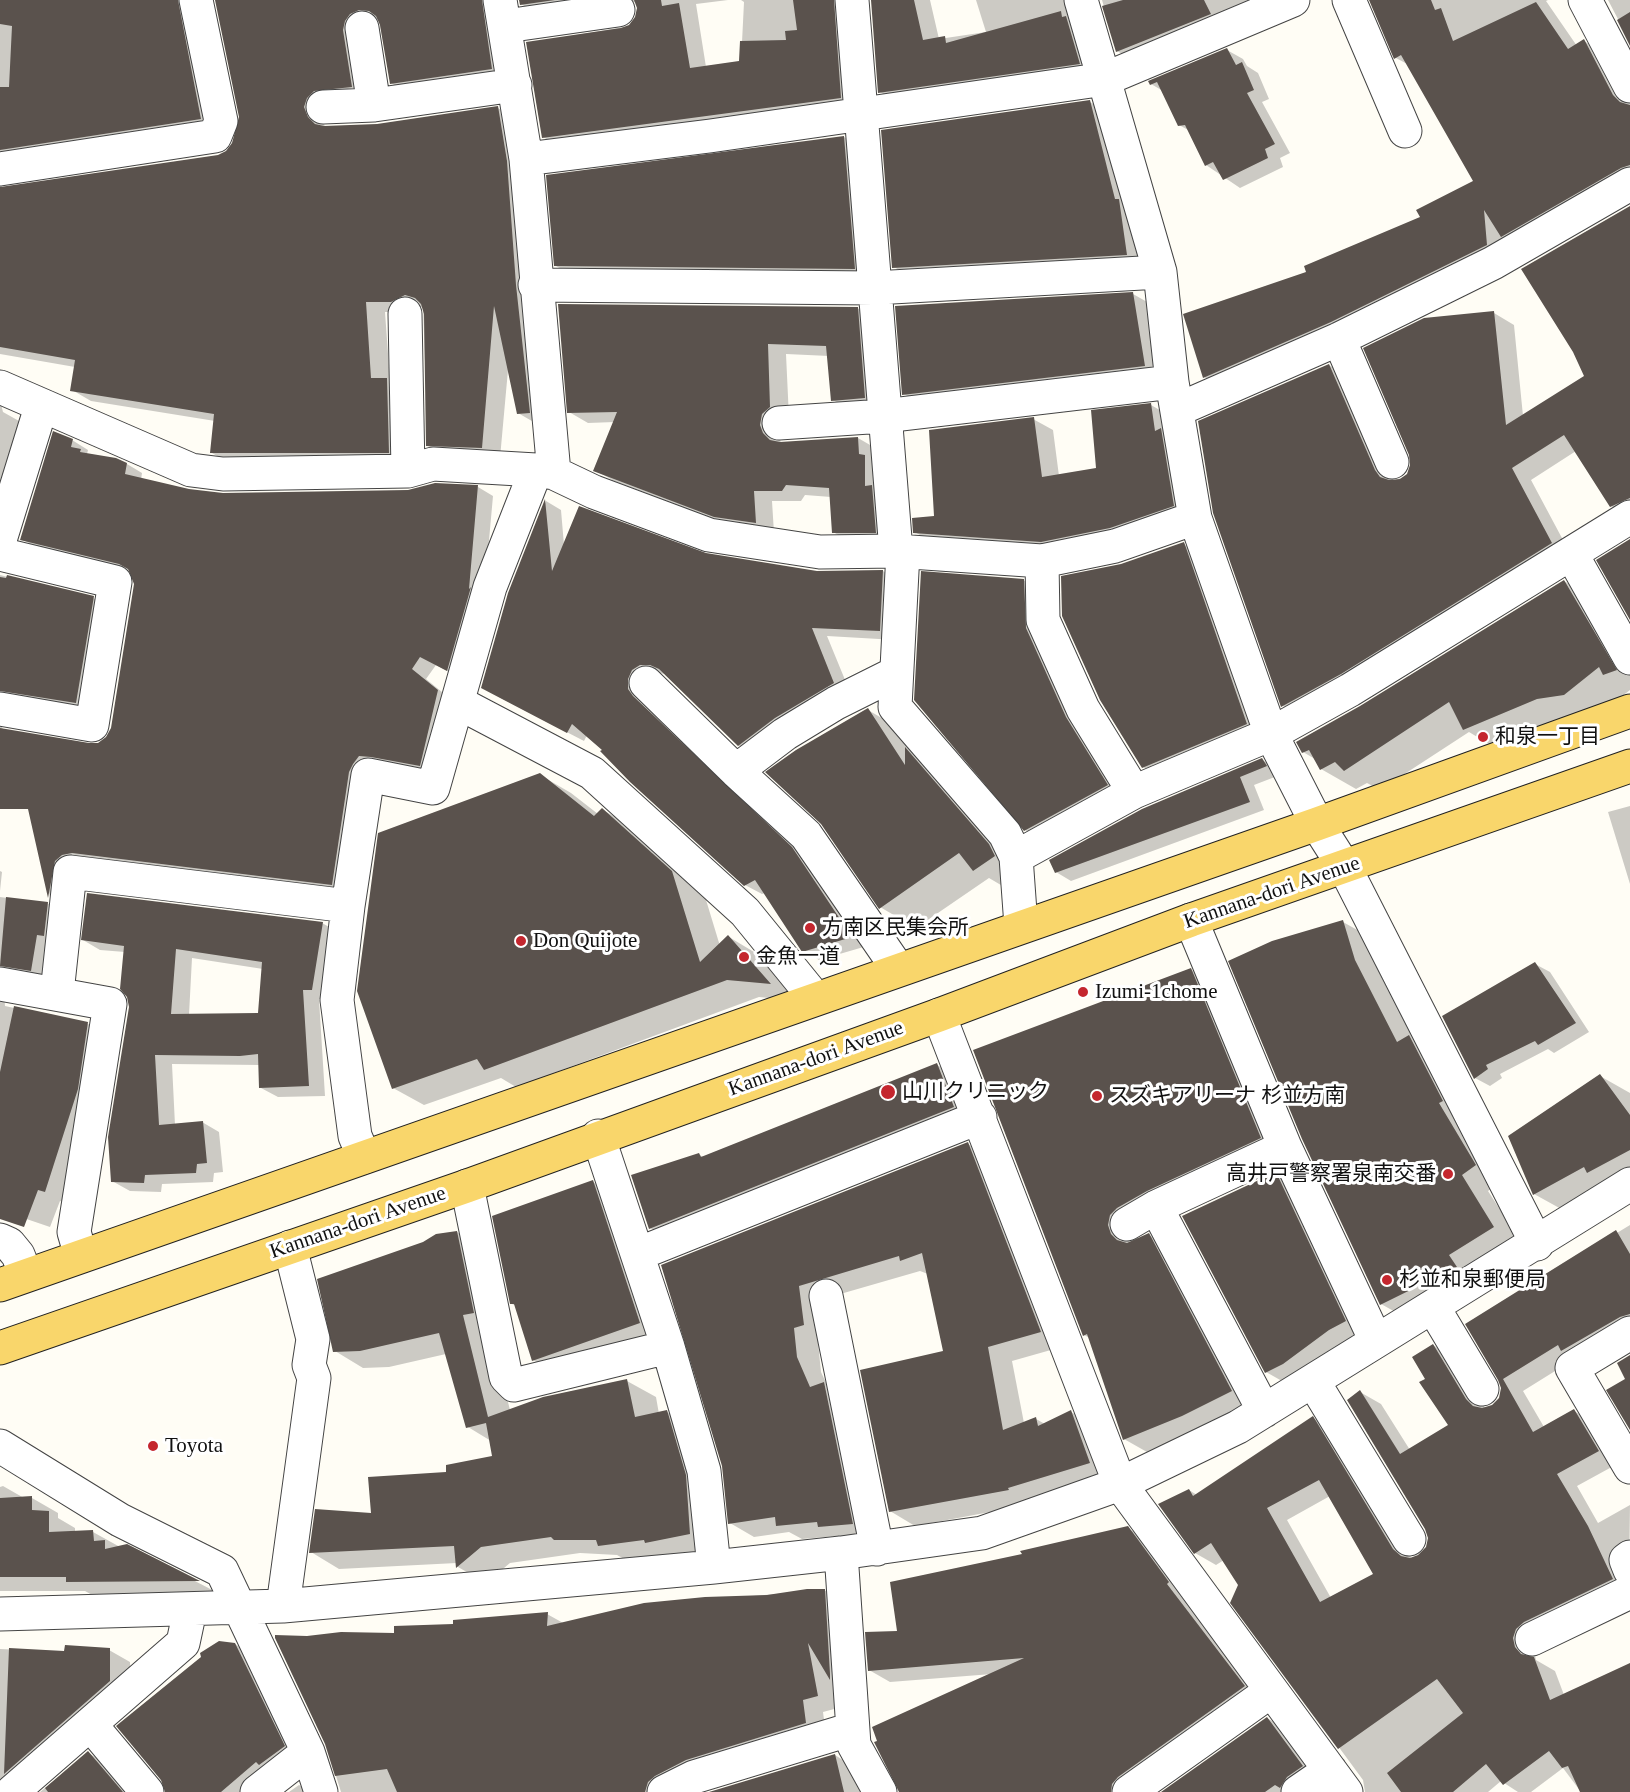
<!DOCTYPE html>
<meta charset="utf-8">
<style>
body{margin:0}
canvas{display:block;background:#fffdf5}
</style>
<canvas width="1630" height="1792"></canvas>
<script>
const context = document.querySelector('canvas').getContext('2d');
context.lineJoin = 'round';
function fill(path, color) { context.fillStyle = color; context.fill(path, 'evenodd'); }
const shape = rows => new Path2D(rows.map(r => 'M' + r).join(''));
function strokePath(path, color, width, dash) { context.strokeStyle = color; context.lineWidth = width; context.lineCap = dash ? 'butt' : 'round'; context.setLineDash(dash || []); context.stroke(path); }
function label(font, color, halo, rows, align = 'center') {
  context.font = font + ' "Times New Roman","Noto Sans JP",serif'; context.lineWidth = 6; context.setLineDash([]); context.textBaseline = 'middle'; context.strokeStyle = halo; context.fillStyle = color; for (const [text, x, y, turn = 0] of rows) {
    context.save(); context.translate(x, y); context.rotate((+turn || 0) * Math.PI / 180); context.textAlign = isNaN(turn) ? turn : align; if (halo) context.strokeText(text, 0, 0); context.fillText(text, 0, 0); context.restore();
  }
}
fill(shape([
 [0,0,200,0,220,130,0,184,3,189,218,156,228,151,240,128,241,117,217,0,505,0,511,80,410,94,391,83,379,20,370,24,371,97,323,120,325,127,375,125,498,108,517,119,537,424,518,413,508,370,500,458,447,457,428,446,423,306,411,312,385,312,390,381,406,391,408,463,231,464,212,453,215,421,91,401,72,390,75,367,0,354],
 [520,0,728,0,696,4,706,67,741,62,744,2,741,0,856,0,860,109,562,148,543,137,528,43,630,26,637,18,638,8,636,2,540,15,521,4],
 [872,0,930,0,939,39,986,32,976,0,1085,0,1098,73,899,103,880,92],
 [1102,0,1260,0,1136,62,1117,51],
 [1371,0,1548,0,1546,1,1577,46,1584,41,1604,53,1630,101,1630,185,1507,256,1224,389,1204,377,1308,273,1422,218,1475,182,1409,65,1396,58],
 [1608,0,1630,0,1630,42],
 [1227,50,1243,59,1247,66,1258,73,1269,99,1262,102,1290,153,1280,158,1283,167,1240,188,1206,165,1190,131,1179,125,1163,91,1151,84],
 [1090,102,1105,111,1142,263,909,276,894,267],
 [844,137,859,146,870,277,572,275,556,266],
 [1630,207,1630,517,1611,506,1576,451,1531,480,1571,555,1302,717,1283,706,1329,365,1349,377,1394,481,1408,475,1494,313,1514,325,1523,416,1586,377],
 [1133,294,1156,307,1167,379,927,407,904,394],
 [857,308,876,319,883,409,852,411,833,400,829,356,786,354,789,418,779,436,781,443,858,438,877,449,894,543,852,543,833,532,831,497,805,495,801,501,772,501,774,533,734,527,614,481,595,470,615,422,588,423,569,412],
 [0,400,3,412,44,435,0,542],
 [1151,405,1170,416,1193,516,1061,552,934,544,915,532,935,518,1033,419,1053,430,1059,476,1097,469],
 [72,440,88,450,87,454,127,464,142,473,141,480,188,490,223,494,408,491,478,487,493,496,484,596,462,679,436,665,426,679,453,701,435,774,388,765,348,893,88,862,64,905,50,897,26,793,0,770,0,723,5,734,89,745,98,744,107,738,112,728,135,584,130,570,37,548,22,539],
 [546,501,561,510,564,545,706,555,817,572,883,571,899,581,896,640,827,636,850,692,755,755,738,745,665,674,659,673,808,858,867,946,819,960,803,950,765,893,762,894,745,885,587,735,584,741,499,697,509,593],
 [1183,544,1199,553,1262,732,1158,776,1143,767,1121,565],
 [0,575,93,598,112,608,95,713,0,716],
 [1023,580,1039,589,1122,794,1041,839,1025,830],
 [1564,581,1599,602,1630,655,1630,690,1599,714,1499,750,1469,732,1380,790,1367,783,1356,789,1321,769,1315,759,1303,752],
 [868,710,904,731,1025,867,1011,891,989,878,916,928,880,907],
 [1262,760,1276,768,1280,775,1254,785,1264,810,1071,881,1056,872],
 [540,775,571,793,598,814,603,810,633,827,703,890,720,946,729,937,759,955,799,1001,759,997,516,1087,501,1078,424,1105,393,1088],
 [1630,806,1630,884,1608,812],
 [0,871,2,872,0,891],
 [0,897,47,903,70,916,54,982,4,993,5,1006,88,1024,110,1036,67,1203,60,1201,50,1227,0,1210],
 [1343,922,1370,937,1382,977,1414,1039,1437,1053,1502,1181,1488,1191,1521,1242,1408,1319,1381,1304],
 [322,923,340,933,329,999,319,999,325,1096,278,1097,261,1088,260,1065,172,1064,175,1125,202,1122,219,1132,223,1172,214,1173,213,1182,162,1184,161,1192,130,1191,112,1181,130,1007,125,952,100,950,83,940],
 [192,958,263,969,259,1014,189,1015],
 [1535,964,1550,972,1589,1032,1554,1053,1548,1049,1500,1074,1502,1078,1490,1086,1475,1078],
 [1190,969,1220,986,1289,1154,1140,1232,1138,1239,1149,1235,1178,1252,1260,1407,1154,1456,1124,1439,1090,1338,1084,1335,975,1051],
 [937,1065,957,1076,973,1118,670,1240,650,1228,699,1155,704,1157],
 [1600,1076,1630,1093,1630,1189,1572,1215,1534,1194],
 [968,1144,992,1158,1065,1346,1012,1361,1024,1423,1036,1419,1045,1424,1071,1412,1096,1426,1114,1477,1033,1504,915,1526,890,1511,945,1353,928,1274,920,1271,823,1299,828,1339,818,1342,821,1372,827,1385,849,1398,877,1537,844,1540,837,1536,802,1539,789,1532,754,1537,730,1523,723,1465,662,1266],
 [1276,1174,1299,1187,1368,1335,1289,1385,1266,1372],
 [593,1182,637,1207,684,1348,577,1386,533,1360,517,1306,512,1304],
 [1630,1225,1630,1337,1576,1358,1523,1391,1544,1427,1574,1411,1595,1423,1619,1463,1577,1486,1598,1523,1630,1505,1629,1580,1534,1650,1536,1660,1555,1671,1564,1695,1630,1665,1630,1792,1581,1792,1563,1768,1531,1792,1518,1792,1501,1781,1488,1792,1365,1792,1363,1780,1232,1602,1240,1585,1224,1560,1216,1565,1195,1553,1189,1490,1197,1495,1313,1418,1334,1430,1412,1559,1419,1557,1427,1548,1429,1538,1426,1529,1360,1392,1381,1404,1410,1450,1450,1425,1427,1380,1433,1345,1454,1358,1485,1408,1493,1406,1500,1398,1502,1388,1500,1379,1467,1324],
 [1330,1496,1375,1574,1331,1598,1287,1520],
 [457,1232,485,1249,490,1331,510,1410,627,1381,656,1397,659,1414,667,1412,695,1428,718,1550,628,1561,617,1555,580,1553,510,1563,486,1583,458,1567,457,1563,339,1569,311,1552,372,1514,448,1474,494,1457,491,1441,468,1427,446,1354,389,1367,363,1368,335,1351],
 [3,1486,24,1498,32,1498,58,1513,58,1518,75,1528,75,1533,93,1532,120,1547,127,1546,222,1595,94,1596,85,1591,0,1591,0,1487],
 [1127,1528,1149,1540,1265,1699,1136,1792,899,1792,898,1783,992,1674,890,1682,869,1670,898,1632,1024,1556],
 [824,1590,845,1602,850,1690,833,1680,838,1708,823,1712,826,1735,671,1792,341,1792,326,1744,308,1638,396,1635,547,1614,565,1624,645,1605],
 [235,1644,256,1657,305,1759,264,1792,166,1792,167,1788,118,1726],
 [0,1649,66,1652,109,1650,130,1662,131,1693,0,1792],
 [1267,1718,1288,1730,1323,1778,1306,1792,1164,1792],
 [88,1753,109,1765,132,1792,40,1792],
 [835,1755,855,1768,861,1792,714,1792],
 [299,1785,311,1792,289,1792]
]), '#0003');
fill(shape([
 [0,0,178,0,201,119,0,150,0,87,9,87,12,26,0,24],
 [215,0,482,0,492,69,390,84,380,25,376,16,369,11,359,10,350,14,345,21,343,30,352,87,314,91,307,98,304,107,308,117,315,124,324,126,377,124,498,106,507,161,516,285,530,413,517,414,494,306,482,448,426,446,424,314,421,304,415,298,405,295,391,302,366,302,371,378,387,378,389,453,210,453,214,414,70,391,75,360,0,347,0,187,218,155,226,151,232,143,239,117],
 [519,0,555,0,520,5],
 [634,0,661,0,662,6,679,3,690,68,739,61,740,41,786,40,785,31,797,30,793,0,834,0,841,98,542,138,526,42,621,28,629,25,635,17,637,8],
 [871,0,914,0,923,40,945,36,946,43,1061,11,1062,17,1066,16,1080,64,878,93],
 [1123,0,1204,0,1211,14,1116,52,1102,6],
 [1369,0,1431,0,1435,10,1441,8,1453,41,1536,2,1568,49,1584,39,1613,95,1620,102,1630,105,1630,165,1621,168,1501,237,1484,210,1487,245,1331,322,1203,378,1183,314,1306,272,1304,266,1420,217,1416,210,1473,181,1401,55,1394,59],
 [1630,12,1630,46,1617,20],
 [1227,48,1236,65,1242,62,1254,90,1247,93,1275,144,1265,149,1268,158,1223,180,1213,162,1205,166,1185,125,1178,126,1157,82,1150,85,1148,81],
 [1090,100,1115,199,1119,199,1127,255,892,268,881,130],
 [844,136,855,269,554,266,546,175],
 [1630,206,1630,498,1610,507,1564,435,1512,468,1552,543,1341,674,1281,707,1213,513,1198,421,1329,364,1375,470,1380,477,1389,480,1400,479,1407,474,1410,465,1409,455,1363,348,1424,318,1494,311,1506,425,1584,376,1573,352,1521,269],
 [1133,292,1145,366,902,395,895,306],
 [558,304,858,307,865,398,831,401,826,346,768,344,770,407,762,414,760,425,763,433,770,440,780,442,858,437,859,454,865,455,865,486,872,485,876,533,832,533,829,488,786,485,782,491,754,491,756,523,714,517,593,471,617,412,567,413],
 [1151,403,1155,431,1161,428,1174,506,1110,528,1041,542,913,533,912,518,934,516,929,430,1034,417,1042,477,1096,468,1091,410],
 [53,431,73,439,71,447,81,449,80,452,116,458,127,463,125,474,189,489,223,493,408,490,435,483,478,485,469,589,471,587,447,671,420,657,412,669,438,690,420,766,371,757,359,756,353,764,349,772,332,885,72,853,62,855,55,861,48,898,28,809,0,809,0,728,89,743,98,743,106,737,111,728,134,584,128,569,119,564,20,540],
 [545,499,552,571,579,506,706,553,817,571,883,570,880,631,812,628,834,683,775,718,738,746,659,669,650,665,640,665,632,670,628,679,628,689,633,696,792,847,852,937,802,952,755,880,744,886,630,782,600,751,602,750,572,724,567,733,481,688,508,593],
 [1630,539,1630,620,1596,560],
 [1184,542,1247,724,1142,768,1100,700,1062,616,1061,576,1121,564],
 [921,571,1024,579,1026,628,1066,717,1108,785,1024,831,914,700],
 [7,575,94,596,76,703,0,691,0,577,6,578],
 [1564,580,1617,670,1603,675,1599,667,1564,695,1537,699,1463,730,1449,702,1344,771,1335,762,1320,770,1309,750,1302,753,1296,742,1360,706],
 [868,708,905,765,905,747,989,844,995,856,973,871,959,853,879,909,821,824,765,772,796,750],
 [1262,758,1267,766,1240,777,1250,802,1055,873,1049,860,1142,809],
 [540,773,594,816,602,808,672,871,700,962,728,935,771,984,727,980,484,1070,477,1059,392,1089,357,991,378,833],
 [87,893,323,922,312,990,303,990,309,1086,259,1088,258,1054,240,1056,155,1055,159,1125,203,1121,207,1163,197,1164,196,1173,145,1175,144,1183,111,1182,108,1137,129,1007,127,997,120,989,124,946,81,940],
 [176,949,262,962,258,1013,171,1014],
 [6,897,48,902,44,936,37,935,31,971,0,966],
 [1343,920,1355,960,1397,1042,1409,1035,1443,1101,1439,1103,1476,1165,1462,1175,1494,1227,1449,1255,1457,1267,1380,1305,1302,1139,1228,961,1272,941],
 [1535,962,1576,1023,1538,1045,1535,1041,1486,1065,1488,1069,1474,1079,1442,1016],
 [1191,968,1261,1138,1147,1191,1117,1208,1110,1215,1108,1225,1111,1234,1117,1240,1127,1243,1149,1233,1232,1391,1182,1416,1123,1440,1087,1334,1083,1336,973,1050],
 [14,1006,88,1022,78,1089,45,1192,38,1190,24,1227,0,1219,0,1072],
 [937,1063,954,1107,649,1229,631,1175,699,1153,701,1157],
 [1600,1074,1630,1115,1630,1150,1587,1173,1584,1167,1533,1195,1508,1136],
 [968,1142,1041,1332,988,1347,1003,1430,1036,1417,1038,1426,1071,1410,1090,1463,1008,1488,1009,1490,889,1512,860,1370,943,1351,922,1253,900,1261,899,1256,799,1286,804,1325,794,1328,797,1357,810,1387,824,1382,853,1524,818,1527,817,1522,776,1526,775,1517,728,1524,722,1466,661,1265],
 [1276,1172,1346,1321,1329,1330,1283,1364,1265,1373,1182,1216],
 [593,1180,640,1323,532,1361,514,1304,510,1304,492,1216],
 [1616,1230,1630,1254,1630,1314,1620,1317,1561,1351,1558,1345,1503,1379,1533,1432,1574,1409,1599,1451,1557,1474,1588,1526,1613,1579,1524,1622,1516,1629,1513,1638,1515,1647,1521,1654,1534,1657,1550,1700,1630,1663,1630,1792,1580,1792,1568,1766,1562,1768,1549,1751,1503,1785,1486,1764,1453,1792,1401,1792,1387,1773,1463,1713,1437,1679,1338,1749,1230,1603,1238,1585,1211,1543,1194,1554,1158,1504,1189,1489,1193,1496,1313,1416,1393,1549,1401,1556,1410,1558,1418,1555,1426,1547,1428,1538,1425,1529,1347,1400,1360,1390,1400,1454,1448,1425,1419,1382,1425,1379,1412,1357,1433,1344,1466,1399,1473,1406,1482,1408,1492,1405,1499,1398,1501,1388,1498,1380,1465,1324],
 [1319,1480,1373,1574,1320,1602,1267,1508],
 [457,1231,474,1313,463,1315,488,1417,543,1397,627,1379,635,1417,667,1410,686,1475,690,1534,645,1543,644,1540,598,1546,596,1540,554,1540,551,1537,481,1547,456,1568,454,1546,309,1553,315,1509,371,1513,368,1477,446,1472,446,1465,492,1456,486,1423,466,1428,439,1333,360,1351,333,1352,317,1279,423,1242,436,1234],
 [1630,1355,1630,1430,1606,1390,1625,1379,1617,1363],
 [32,1496,32,1510,49,1511,49,1532,93,1530,94,1541,105,1540,105,1549,127,1544,200,1581,66,1582,66,1577,0,1577,0,1498],
 [1128,1526,1169,1582,1167,1584,1245,1686,1118,1777,1112,1784,1111,1792,899,1792,874,1742,877,1741,872,1727,1024,1658,868,1671,865,1632,897,1631,890,1582,1022,1554,1020,1551],
 [807,1589,825,1589,830,1674,830,1680,808,1643,818,1696,803,1700,806,1723,686,1760,655,1776,648,1782,645,1792,397,1792,387,1769,335,1776,325,1744,275,1638,275,1635,307,1636,341,1632,394,1633,394,1626,453,1624,453,1620,548,1612,547,1626,644,1603,705,1597,767,1595],
 [219,1641,235,1643,285,1746,259,1765,256,1762,221,1792,165,1792,161,1780,116,1726,201,1657,200,1653],
 [65,1645,110,1648,110,1681,4,1774,9,1648,64,1651],
 [1267,1717,1303,1766,1287,1777,1280,1788,1275,1785,1265,1792,1161,1792],
 [88,1751,123,1792,48,1792,45,1788],
 [835,1754,844,1792,709,1792]
]), '#5a524d');
const minor = shape([
 [500,0,526,159,554,473],
 [852,0,896,551],
 [1081,0,1160,272,1172,382,1195,518,1271,734,1317,824,1345,868,1537,1244],
 [1349,0,1405,131],
 [1585,0,1630,86],
 [506,26,618,10],
 [362,28,374,105],
 [323,107,374,105,515,85],
 [526,159,710,136,1105,79,1293,0],
 [0,169,215,136,221,121,196,0],
 [535,285,874,288,1160,272],
 [405,314,408,471],
 [1339,339,1392,462],
 [0,387,191,470,223,474,408,471,433,464,536,470,554,473,594,492,709,535,820,552,896,551,1042,561,1115,546,1195,518],
 [1177,410,1339,339,1493,263,1630,184],
 [779,423,884,416,1172,382],
 [0,540,41,407],
 [903,552,895,707,1005,834,1016,857,1021,926],
 [0,554,115,582,92,725,0,709],
 [1572,555,1630,658],
 [1042,561,1043,620,1083,709,1134,792],
 [646,683,736,771,806,835,898,969],
 [459,703,592,773,745,912,815,998],
 [736,771,785,734,836,703,894,674],
 [1016,857,1134,792,1271,734,1350,690,1630,517],
 [1191,920,1285,1147,1376,1341],
 [0,984,110,1004,74,1232,81,1256],
 [57,993,70,872,348,906],
 [939,1015,1120,1484,1346,1792],
 [598,1136,668,1347,704,1471,714,1567],
 [364,1157,355,1136,337,1000,348,906,368,775,433,788,490,587,536,470],
 [467,1186,506,1377,514,1385,668,1347],
 [1156,1207,1264,1411],
 [1127,1224,1156,1207,1285,1147],
 [0,1240,9,1244,18,1255,26,1275],
 [638,1254,980,1117],
 [826,1296,877,1549],
 [1433,1307,1482,1389],
 [1630,1333,1572,1368,1630,1467],
 [1313,1381,1409,1539],
 [0,1446,120,1520,222,1571,308,1752,321,1792],
 [841,1553,854,1745,880,1792],
 [1630,1557,1626,1560,1630,1570],
 [283,1606,314,1378,309,1365,313,1339,290,1247],
 [0,1614,283,1606,714,1567,841,1553,982,1533,1120,1484,1238,1427,1630,1184],
 [1532,1639,1630,1592],
 [90,1724,147,1792],
 [12,1792,183,1643,190,1610],
 [257,1792,308,1752],
 [664,1792,694,1777,852,1729],
 [1129,1792,1271,1691],
 [1298,1792,1330,1770]
]);
const major = shape([
 [0,1285,1317,824,1630,711],
 [0,1348,467,1186,939,1015,1191,920,1630,766]
]);
strokePath(minor, '#444', 35);
strokePath(major, '#222', 35);
strokePath(minor, '#fff', 33);
strokePath(major, '#f9d66b', 33);
for (const [x, y, r, color] of [
 [1483,737,6,"#c4262e"],
 [810,928,6,"#c4262e"],
 [521,941,6,"#c4262e"],
 [744,957,6,"#c4262e"],
 [1083,992,6,"#c4262e"],
 [888,1092,8,"#c4262e"],
 [1097,1096,6,"#c4262e"],
 [1448,1174,6,"#c4262e"],
 [1387,1280,6,"#c4262e"],
 [153,1446,6,"#c4262e"]
]) { const dot = new Path2D(); dot.arc(x, y, r, 0, 2 * Math.PI); context.fillStyle = color; context.fill(dot); strokePath(dot, '#fff', 2); }
label('21px', '#111', '#fff', [
 ["和泉一丁目",1495,737],
 ["方南区民集会所",822,928],
 ["Don Quijote",533,941],
 ["金魚一道",756,957],
 ["Izumi-1chome",1095,992],
 ["山川クリニック",902,1092],
 ["スズキアリーナ 杉並方南",1109,1096],
 ["高井戸警察署泉南交番",1436,1174,"right"],
 ["杉並和泉郵便局",1399,1280],
 ["Toyota",165,1446]
], 'left');
label('21px', '#111', '#fff', [
 ["Kannana-dori Avenue",1272,893,-19],
 ["Kannana-dori Avenue",816,1059,-20],
 ["Kannana-dori Avenue",358,1223,-19]
]);
</script>
